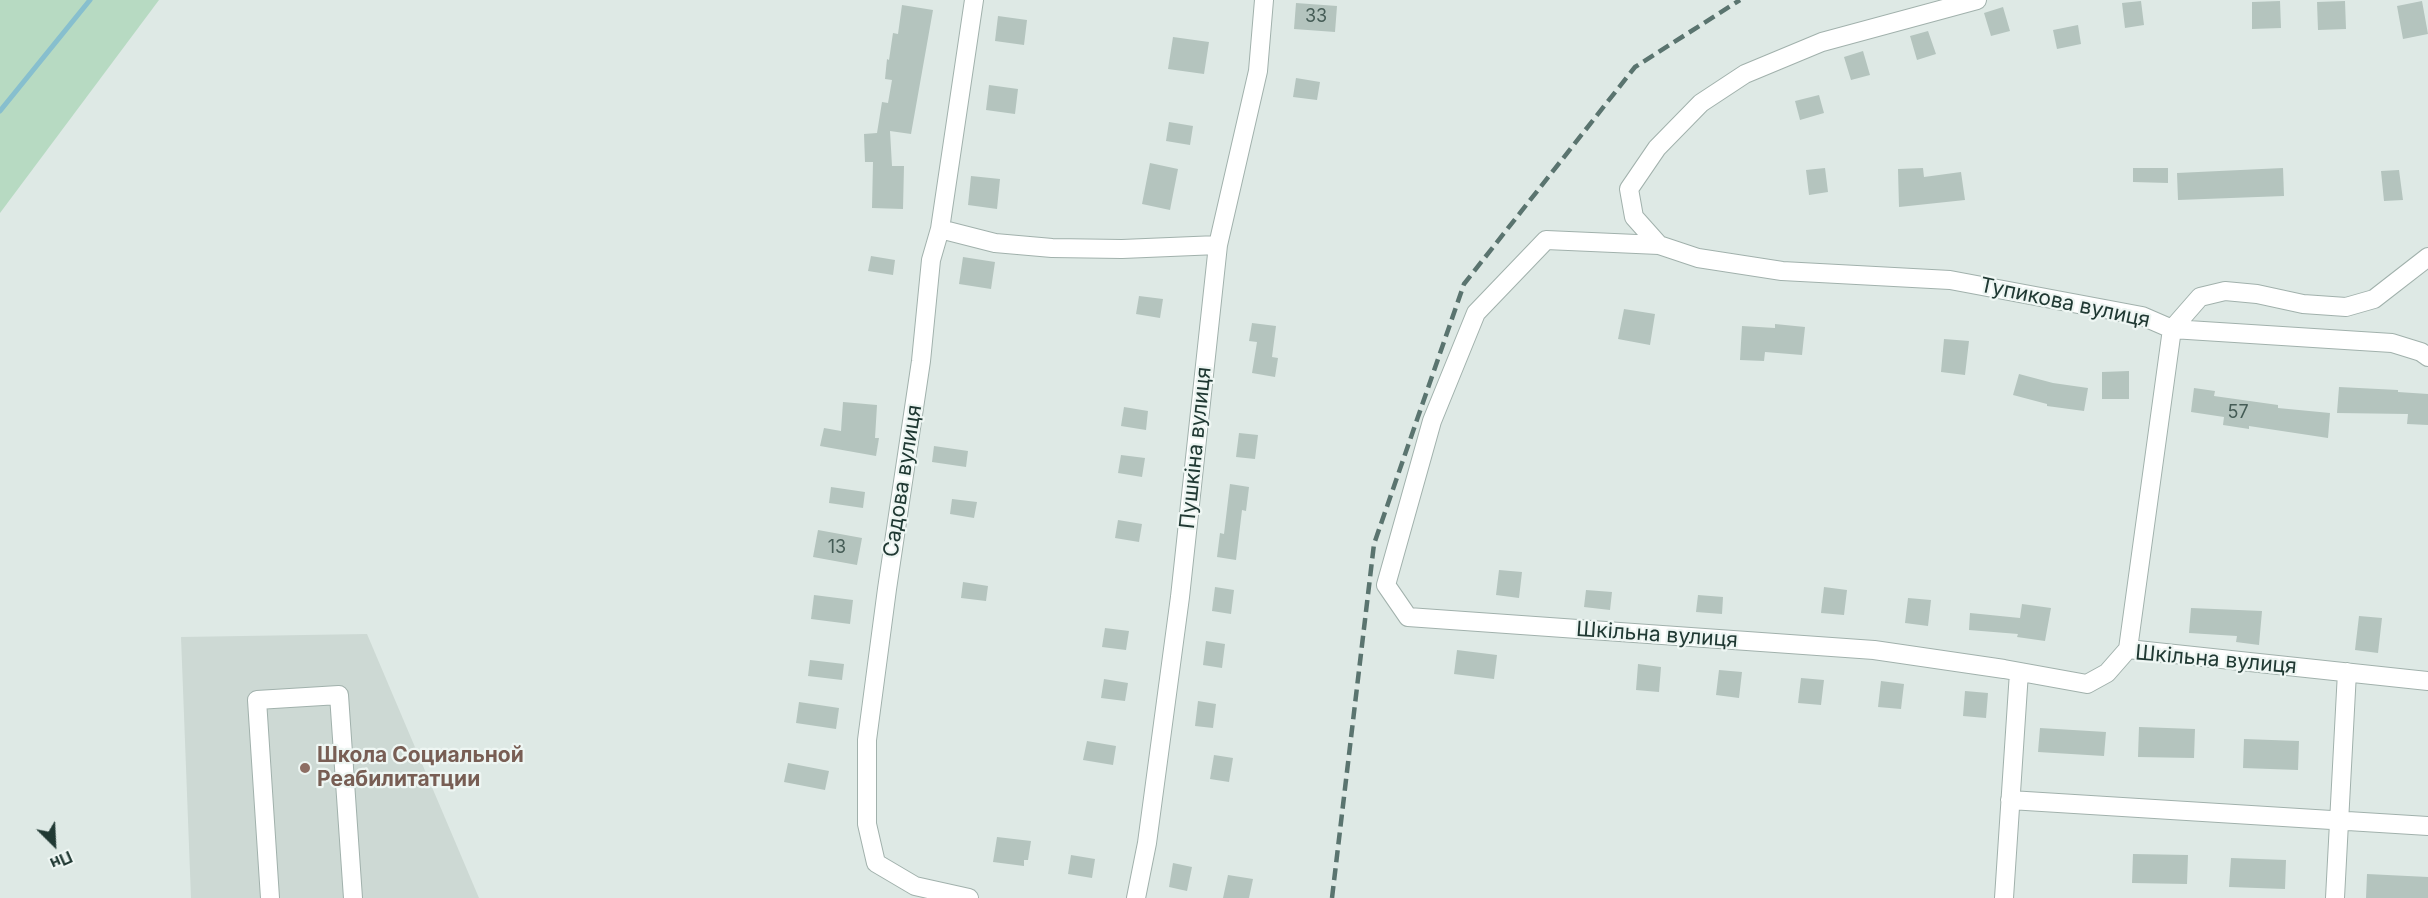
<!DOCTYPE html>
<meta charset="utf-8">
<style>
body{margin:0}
#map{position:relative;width:2428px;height:898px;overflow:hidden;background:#dee9e5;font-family:Inter,sans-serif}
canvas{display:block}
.north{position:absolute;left:24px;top:814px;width:60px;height:60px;-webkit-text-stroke:4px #eef6f3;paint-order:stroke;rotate:156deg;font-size:16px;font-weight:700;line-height:24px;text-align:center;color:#203933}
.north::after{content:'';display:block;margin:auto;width:21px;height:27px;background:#203933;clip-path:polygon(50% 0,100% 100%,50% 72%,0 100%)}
</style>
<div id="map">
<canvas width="2428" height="898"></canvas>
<div class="north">Пн</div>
</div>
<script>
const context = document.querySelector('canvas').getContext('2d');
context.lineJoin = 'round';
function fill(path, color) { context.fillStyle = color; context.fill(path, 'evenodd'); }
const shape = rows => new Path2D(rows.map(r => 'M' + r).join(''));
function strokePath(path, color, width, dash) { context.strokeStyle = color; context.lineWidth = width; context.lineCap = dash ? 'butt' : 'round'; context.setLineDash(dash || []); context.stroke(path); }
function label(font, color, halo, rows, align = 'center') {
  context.font = font + ' Inter,sans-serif'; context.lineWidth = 4.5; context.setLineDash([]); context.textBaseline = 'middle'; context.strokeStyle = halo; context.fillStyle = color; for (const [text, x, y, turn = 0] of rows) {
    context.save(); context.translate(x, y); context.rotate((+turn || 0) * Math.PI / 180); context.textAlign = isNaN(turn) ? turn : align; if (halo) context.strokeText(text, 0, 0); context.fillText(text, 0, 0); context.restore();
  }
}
fill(shape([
 [367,634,479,898,191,898,181,637]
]), '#cdd9d4');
fill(shape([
 [0,0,159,0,0,213]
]), '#b7dac2');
strokePath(shape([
 [0,111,90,0]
]), '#87bfce', 5);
fill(shape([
 [2141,1,2144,25,2125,28,2122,3],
 [2280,1,2281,28,2252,29,2252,2],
 [2345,1,2346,29,2318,30,2317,2],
 [2422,1,2428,34,2403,39,2397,6],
 [1296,3,1337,6,1335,32,1294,29],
 [902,5,933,10,911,134,890,131,892,166,904,166,903,209,872,208,873,162,865,162,864,134,877,133,882,102,888,103,892,80,885,79,887,59,889,60,893,33,898,34],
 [2003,7,2010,31,1991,36,1984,13],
 [998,16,1027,20,1024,45,995,41],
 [2078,25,2081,44,2057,49,2053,30],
 [1928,31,1936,54,1917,60,1910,36],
 [1173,37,1209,42,1204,74,1168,69],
 [1863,51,1870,75,1851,80,1844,57],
 [1296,78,1320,82,1317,100,1293,97],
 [989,85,1018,89,1015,114,986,110],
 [1819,95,1824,113,1800,120,1795,101],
 [1169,122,1193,126,1190,145,1166,141],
 [1150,163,1178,169,1170,210,1142,204],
 [1825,168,1828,192,1809,195,1806,170],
 [1923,168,1924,177,1961,172,1965,200,1899,207,1898,169],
 [2133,168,2168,168,2168,183,2133,182],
 [2283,168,2284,196,2178,200,2177,173],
 [2399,170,2403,200,2384,201,2381,171],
 [971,176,1000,179,997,209,968,205],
 [871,256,895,260,893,275,868,271],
 [963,257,995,262,991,289,959,284],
 [1139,296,1163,299,1160,318,1136,314],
 [1624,309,1655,314,1650,345,1618,339],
 [1252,323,1276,326,1272,357,1278,358,1275,377,1252,373,1257,342,1249,341],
 [1775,324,1805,327,1802,355,1765,352,1764,361,1740,360,1742,326,1775,328],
 [1944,339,1969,341,1965,375,1941,372],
 [2129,371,2129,399,2102,399,2102,372],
 [2019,374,2053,383,2088,388,2084,411,2047,406,2047,404,2013,395],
 [2339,387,2398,390,2398,392,2428,394,2428,425,2407,424,2408,414,2337,413],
 [2194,388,2215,391,2214,396,2278,405,2278,408,2330,413,2328,438,2249,426,2249,429,2223,425,2224,417,2191,412],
 [843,402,877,405,875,438,879,438,876,456,820,446,824,428,841,431],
 [1124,407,1148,411,1146,430,1121,426],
 [1239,433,1258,435,1255,459,1236,457],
 [934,446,968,451,966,467,932,462],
 [1121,455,1145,458,1142,477,1118,473],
 [1230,484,1249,487,1246,511,1242,510,1236,560,1217,557,1220,533,1224,534],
 [831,487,865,492,863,508,829,503],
 [952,499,977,502,974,518,950,514],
 [1118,520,1142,524,1139,542,1115,538],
 [818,530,862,538,857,565,813,557],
 [1499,570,1522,572,1519,598,1496,595],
 [963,582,988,586,986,601,961,598],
 [1215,587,1234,590,1231,614,1212,611],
 [1824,587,1847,590,1844,615,1821,613],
 [1586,590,1612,592,1610,610,1584,607],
 [814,595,853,600,850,624,811,619],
 [1698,595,1723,597,1722,614,1696,612],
 [1908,598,1931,600,1928,626,1905,623],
 [2022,604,2051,608,2045,641,2017,637,2018,634,1969,630,1970,613,2020,618],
 [2191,608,2262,611,2259,645,2236,642,2237,636,2189,633],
 [2359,616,2382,618,2378,653,2355,650],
 [1105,628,1129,631,1126,650,1102,647],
 [1206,641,1225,644,1222,668,1203,665],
 [1457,650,1497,655,1494,679,1454,674],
 [810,660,844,664,842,680,808,676],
 [1638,664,1661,667,1659,692,1636,690],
 [1719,670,1742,672,1739,698,1716,695],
 [1801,678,1824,680,1821,705,1798,703],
 [1104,679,1128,683,1125,701,1101,698],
 [1881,681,1904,684,1901,709,1878,707],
 [1965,691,1988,693,1986,718,1963,716],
 [1198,701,1216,704,1213,728,1195,726],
 [799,702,839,708,836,729,796,723],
 [2139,727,2195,729,2194,758,2138,757],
 [2040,728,2106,732,2104,756,2038,752],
 [2244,739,2299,741,2298,770,2243,768],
 [1087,741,1116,746,1113,765,1083,760],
 [1214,755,1233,758,1229,782,1210,779],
 [788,763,829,771,825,790,784,782],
 [997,837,1031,841,1028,860,1024,860,1024,866,993,862],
 [2133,854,2188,855,2187,884,2132,883],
 [1071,855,1095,859,1092,878,1068,874],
 [2231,858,2286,860,2285,889,2229,887],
 [1173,863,1192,867,1187,891,1169,887],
 [2367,874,2428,877,2428,898,2366,898],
 [1228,875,1253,879,1249,898,1223,898]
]), '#b4c4be');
const minor = shape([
 [1977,0,1822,42,1745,74,1701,103,1657,148,1629,189,1634,217,1659,245,1698,258,1782,271,1950,280,2142,316,2172,329,2392,343,2421,352,2428,357],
 [940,229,995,243,1052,248,1122,249,1218,245],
 [1659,245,1546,240,1476,313,1432,421,1386,585,1408,617,1874,650,2004,669,2087,684,2107,673,2128,649,2428,681],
 [2128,649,2172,329,2200,297,2225,291,2257,294,2303,304,2346,307,2374,299,2428,257],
 [2010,800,2428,826],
 [270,898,257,700,339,695,353,898],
 [969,898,915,886,876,863,867,824,867,740,887,589,921,361,931,260,940,229,974,0],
 [1136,898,1147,843,1180,597,1218,245,1258,71,1264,0],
 [2004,898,2019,672],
 [2335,898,2347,672]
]);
strokePath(minor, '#a1b1ac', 20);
strokePath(minor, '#fff', 18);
strokePath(shape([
 [1332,898,1374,544,1464,284,1635,67,1740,0]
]), '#5a746f', 4.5, [12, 6]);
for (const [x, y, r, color] of [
 [305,768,6,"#8d6e63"]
]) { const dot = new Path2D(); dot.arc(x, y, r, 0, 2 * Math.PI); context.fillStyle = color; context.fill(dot); strokePath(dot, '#eef6f3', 2); }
label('18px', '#455c56', null, [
 ["33",1316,17],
 ["57",2238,413],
 ["13",837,548]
]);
label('21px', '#203933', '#eef6f3', [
 ["Тупикова вулиця",2065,303,12],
 ["Пушкіна вулиця",1196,448,-84],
 ["Садова вулиця",903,481,-81],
 ["Шкільна вулиця",1657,635,4],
 ["Шкільна вулиця",2216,660,5]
]);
label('bold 21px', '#785e54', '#eef6f3', [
 ["Школа Социальной",317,756],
 ["Реабилитатции",317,780]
], 'left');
</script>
